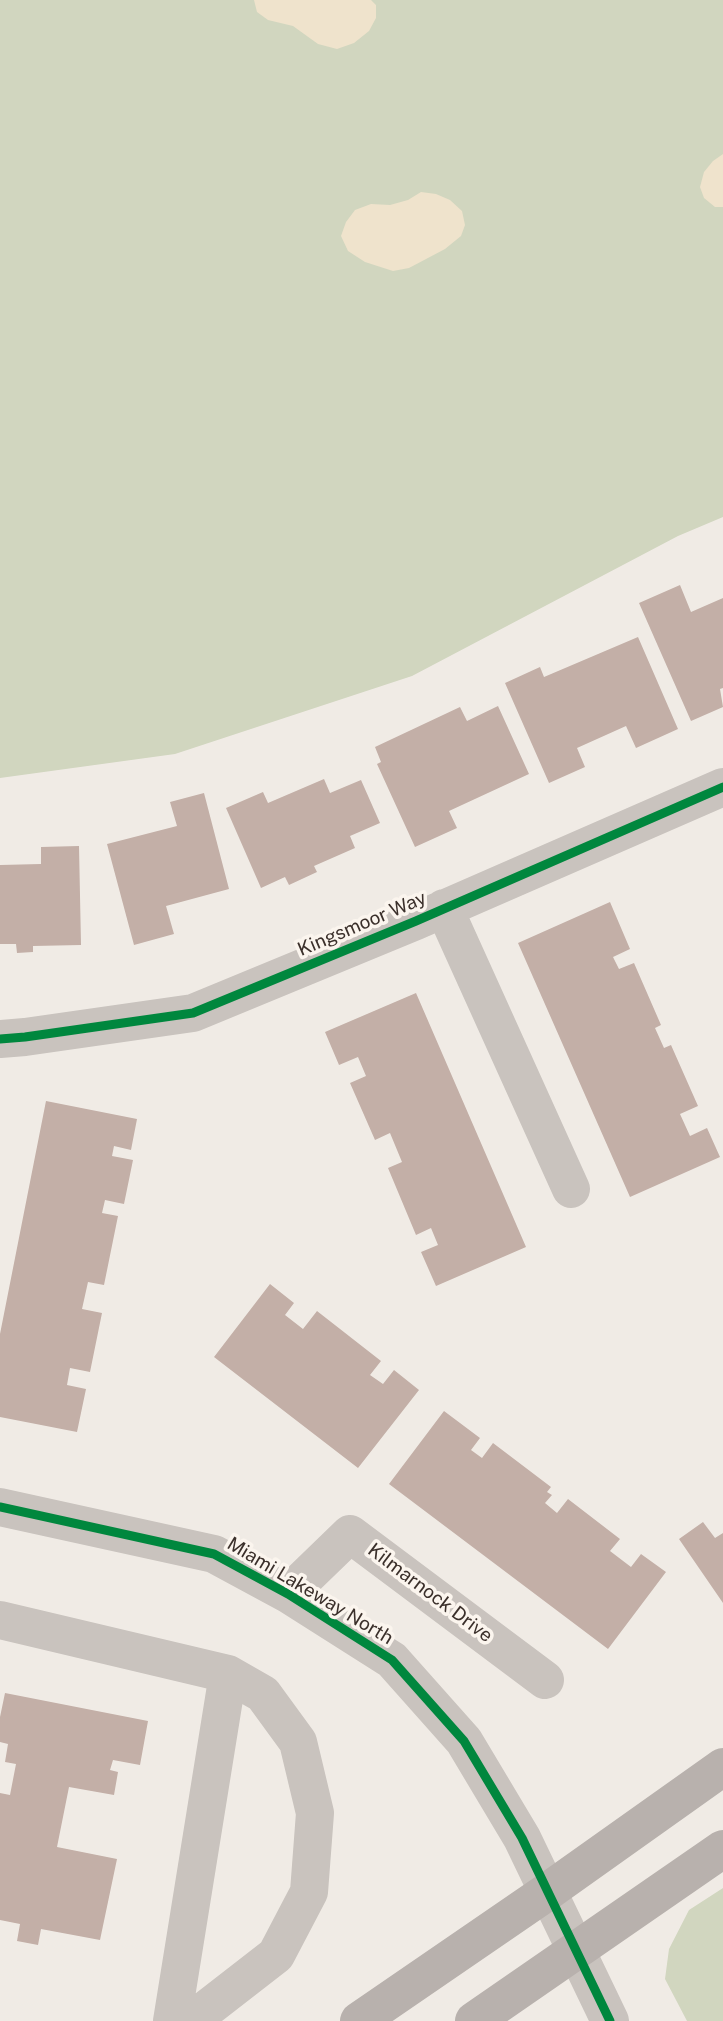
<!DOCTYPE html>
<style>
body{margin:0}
canvas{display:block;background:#f0ebe5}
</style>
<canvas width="723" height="2021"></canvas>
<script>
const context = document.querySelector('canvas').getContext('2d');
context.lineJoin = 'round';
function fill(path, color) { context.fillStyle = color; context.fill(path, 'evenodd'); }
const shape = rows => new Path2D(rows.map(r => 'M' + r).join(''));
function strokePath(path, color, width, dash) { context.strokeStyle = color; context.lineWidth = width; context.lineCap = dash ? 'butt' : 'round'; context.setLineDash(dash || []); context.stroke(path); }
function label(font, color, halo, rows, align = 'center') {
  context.font = font + ' "Public Sans",sans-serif'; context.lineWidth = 7; context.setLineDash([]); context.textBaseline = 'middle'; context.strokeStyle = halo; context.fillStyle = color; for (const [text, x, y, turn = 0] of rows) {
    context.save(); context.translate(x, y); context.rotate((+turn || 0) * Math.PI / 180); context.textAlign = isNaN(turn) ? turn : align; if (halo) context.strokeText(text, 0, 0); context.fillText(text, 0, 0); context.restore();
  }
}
fill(shape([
 [0,0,723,0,723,517,678,536,412,676,175,754,0,778],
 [723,1888,723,2021,687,2021,665,1979,669,1949,689,1910]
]), '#d1d6bf');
fill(shape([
 [254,0,371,0,376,5,376,18,369,31,354,43,337,49,318,44,293,26,268,20,257,12],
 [723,154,723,207,715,207,704,198,700,187,704,172,713,161],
 [421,192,436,194,450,200,462,211,465,225,461,236,445,249,409,268,393,271,365,262,348,251,341,236,346,222,355,210,371,204,390,205,408,200]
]), '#efe3cc');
fill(shape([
 [680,585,691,612,723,598,723,688,720,689,723,707,691,721,639,603],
 [638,637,678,729,636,748,626,726,577,748,585,767,549,783,505,683,540,667,544,677],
 [498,706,529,774,449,811,457,828,415,847,377,764,381,762,375,747,460,707,467,721],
 [324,779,330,793,361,780,380,823,350,836,355,848,314,866,317,872,289,885,285,877,261,888,226,808,263,792,268,803],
 [204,793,229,889,166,906,174,934,134,945,107,844,177,826,170,802],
 [79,846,81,945,33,946,33,952,17,953,16,944,0,944,0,865,41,864,41,847],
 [610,902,630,949,613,957,619,969,634,963,661,1025,655,1028,664,1048,671,1045,698,1106,680,1114,690,1136,707,1128,720,1157,630,1197,518,943],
 [416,993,526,1247,436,1286,421,1252,438,1245,431,1228,416,1235,388,1168,402,1162,390,1133,375,1140,350,1083,366,1076,358,1057,339,1065,325,1032],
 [46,1101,137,1119,131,1150,114,1146,112,1156,133,1160,124,1204,105,1200,102,1213,118,1216,104,1285,88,1282,82,1309,102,1313,90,1372,70,1368,67,1385,86,1389,77,1432,0,1417,0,1334],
 [270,1284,294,1303,285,1315,303,1329,317,1311,381,1361,370,1375,383,1384,394,1370,419,1390,358,1468,214,1357],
 [444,1411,480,1438,471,1450,482,1458,493,1443,551,1487,547,1492,552,1495,545,1503,557,1513,568,1499,620,1539,610,1551,631,1567,641,1554,666,1572,608,1649,389,1484],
 [703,1522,715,1538,723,1533,723,1603,679,1539],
 [5,1693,148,1721,140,1765,113,1760,110,1770,118,1772,114,1795,69,1787,57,1847,117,1859,100,1940,41,1929,38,1945,17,1941,20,1924,0,1920,0,1793,10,1795,16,1764,5,1762,8,1744,0,1742,0,1717]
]), '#c3afa7');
strokePath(shape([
 [444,908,571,1189],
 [0,1039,25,1037,193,1013,416,921,723,787],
 [0,1507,214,1554,288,1594,392,1660,464,1741,522,1838,610,2021],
 [288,1594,350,1534,545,1680],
 [0,1620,228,1674,263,1694,298,1742,315,1813,309,1892,276,1955,191,2021],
 [172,2021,228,1674]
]), '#c9c3be', 38);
strokePath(shape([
 [359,2021,547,1892,723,1767],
 [474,2021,723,1849]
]), '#b8b1ad', 38);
strokePath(shape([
 [0,1039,25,1037,193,1013,416,921,723,787],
 [0,1507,214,1554,288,1594,392,1660,464,1741,522,1838,610,2021]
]), '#00873e', 9);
label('19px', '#3b302b', '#fbf5ee', [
 ["Kingsmoor Way",362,924,-23],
 ["Miami Lakeway North",310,1591,31],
 ["Kilmarnock Drive",430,1593,37]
]);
</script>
